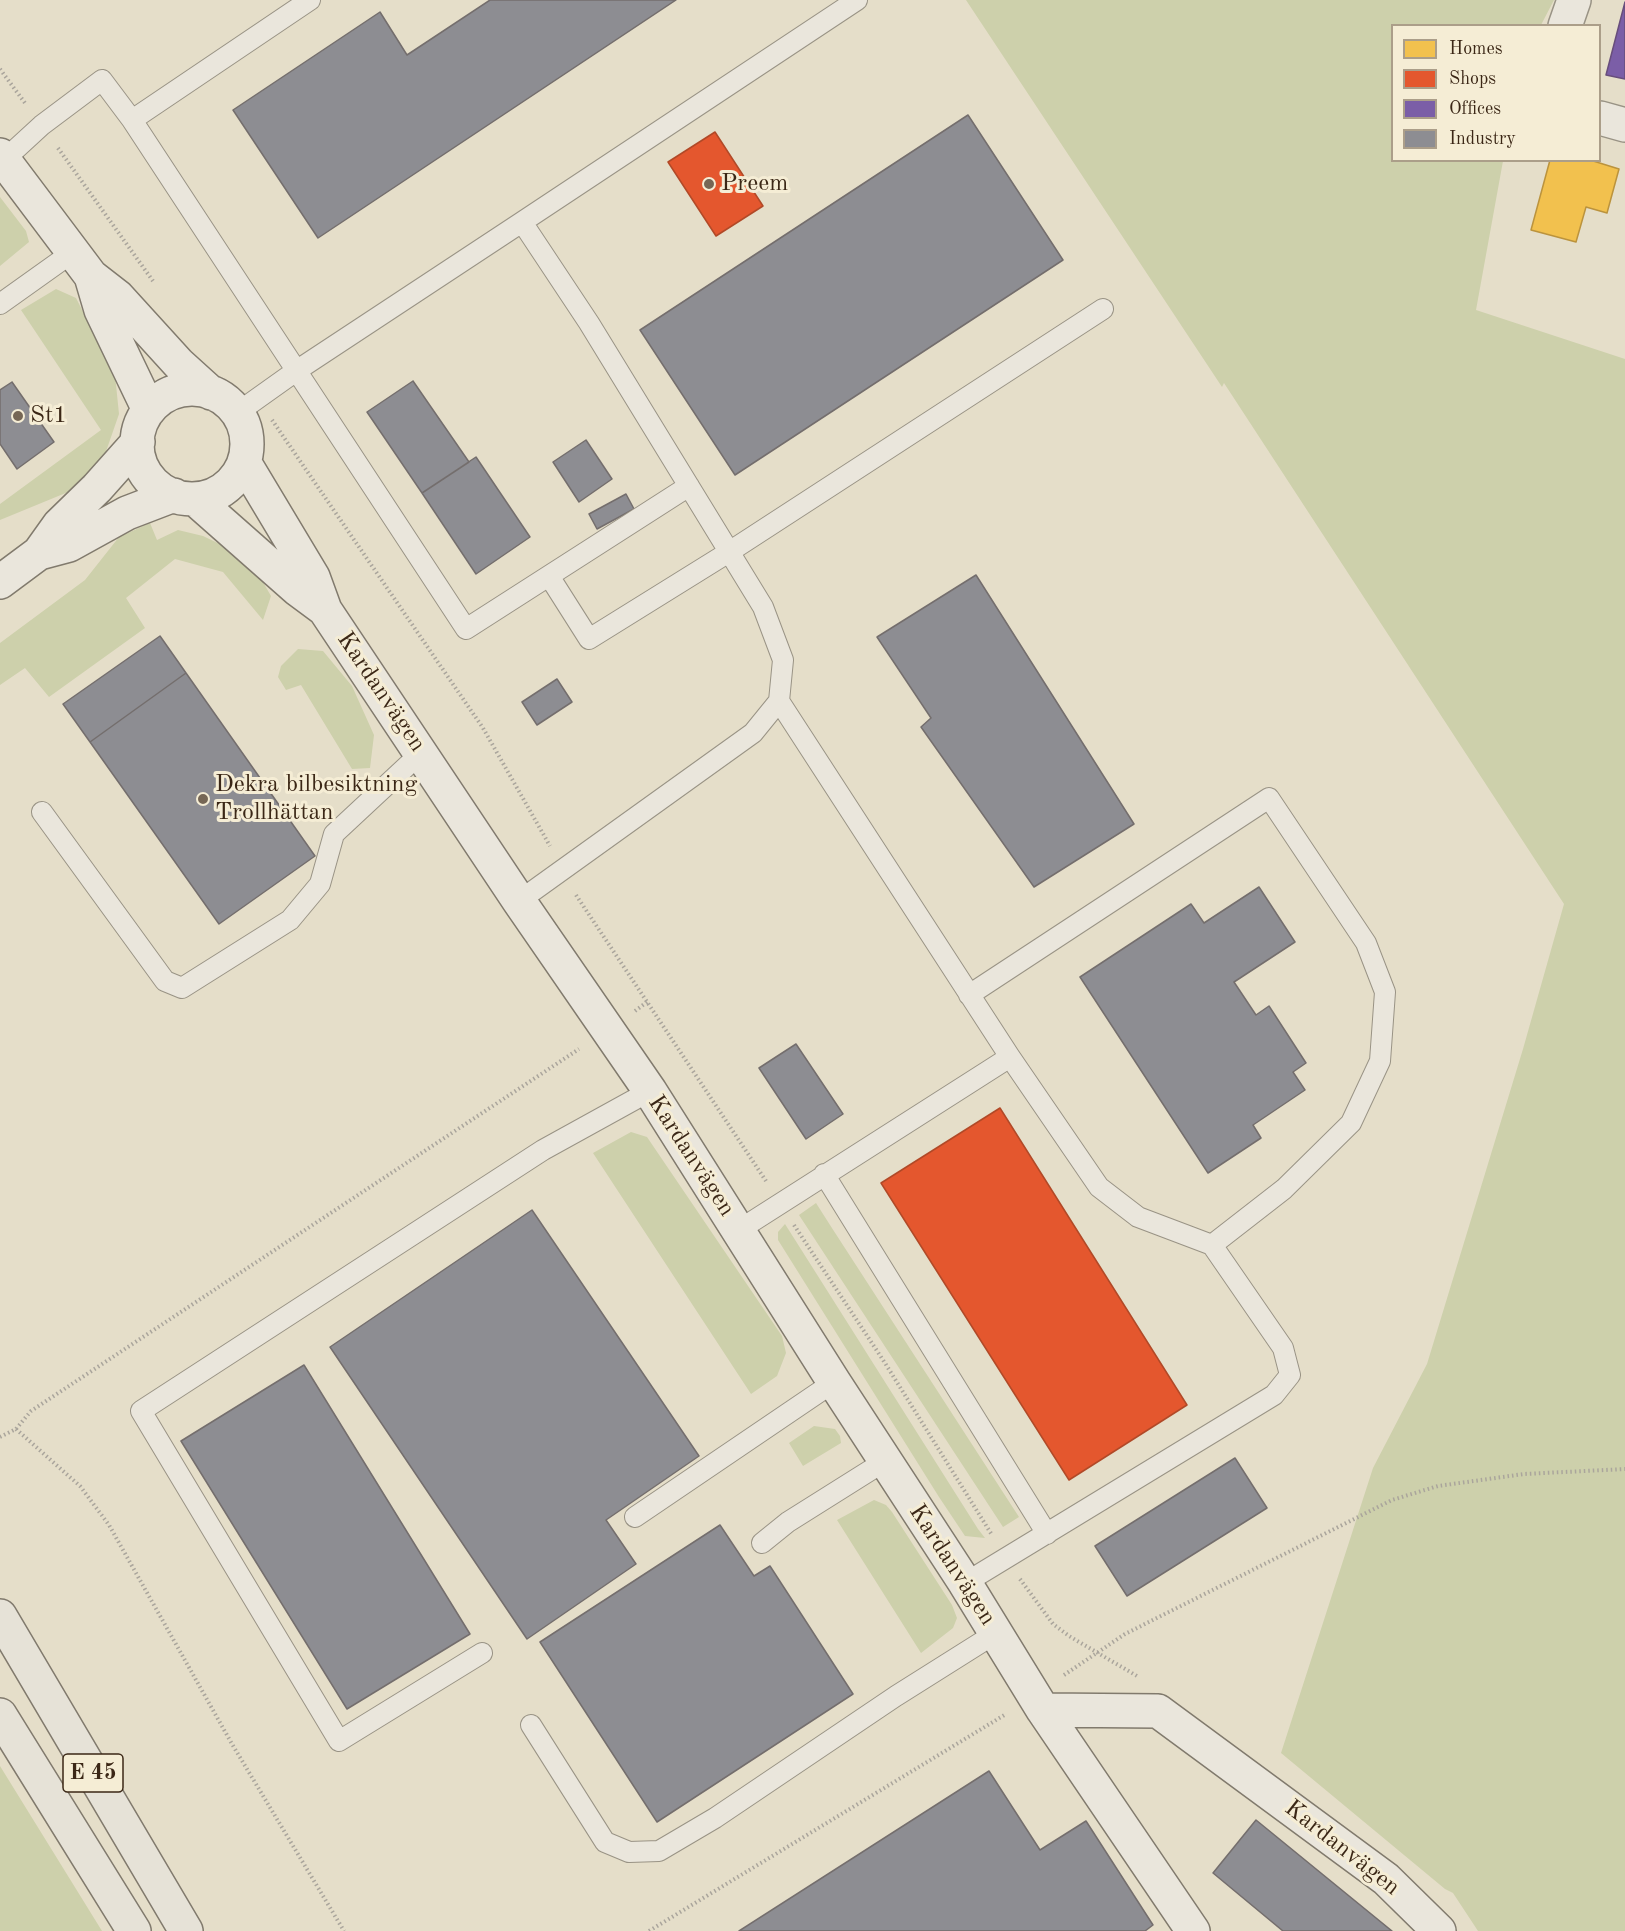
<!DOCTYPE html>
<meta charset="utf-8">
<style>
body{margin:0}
#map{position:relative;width:1625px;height:1931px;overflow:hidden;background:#e5dec9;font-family:"Old Standard TT",serif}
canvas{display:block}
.legend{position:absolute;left:1391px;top:24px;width:210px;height:138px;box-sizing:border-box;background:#f5edd5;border:2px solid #ab9e89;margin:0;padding:8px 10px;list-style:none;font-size:18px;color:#3b2716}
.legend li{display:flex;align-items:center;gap:12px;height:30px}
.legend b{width:30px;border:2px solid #ab9e89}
</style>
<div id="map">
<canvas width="1625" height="1931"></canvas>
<ul class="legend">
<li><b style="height:16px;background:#f2c14e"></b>Homes</li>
<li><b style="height:16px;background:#e4572e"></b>Shops</li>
<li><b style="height:16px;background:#7b5ea7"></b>Offices</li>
<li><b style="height:16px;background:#8d8d92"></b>Industry</li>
</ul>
</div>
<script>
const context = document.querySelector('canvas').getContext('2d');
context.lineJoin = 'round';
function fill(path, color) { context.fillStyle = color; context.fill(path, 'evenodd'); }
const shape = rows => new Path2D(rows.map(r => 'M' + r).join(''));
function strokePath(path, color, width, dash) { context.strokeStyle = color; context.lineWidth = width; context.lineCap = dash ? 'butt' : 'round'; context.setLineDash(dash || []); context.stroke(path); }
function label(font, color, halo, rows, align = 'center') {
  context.font = font + ' "Old Standard TT",serif'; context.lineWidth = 6; context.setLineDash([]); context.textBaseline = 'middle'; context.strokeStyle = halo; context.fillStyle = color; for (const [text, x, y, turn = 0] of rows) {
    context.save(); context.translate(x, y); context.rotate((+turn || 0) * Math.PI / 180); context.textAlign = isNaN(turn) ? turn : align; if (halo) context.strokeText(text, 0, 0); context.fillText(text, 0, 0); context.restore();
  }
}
fill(shape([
 [966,0,1554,0,1541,25,1392,26,1392,160,1503,161,1476,310,1625,359,1625,1931,1478,1931,1453,1893,1445,1889,1281,1753,1373,1468,1427,1364,1523,1049,1564,904,1224,383,1222,387],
 [0,197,26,231,29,242,0,266],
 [56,289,76,298,115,375,119,414,102,463,73,490,0,520,0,504,101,430,21,310],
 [150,523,157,540,178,530,203,536,249,558,271,596,263,620,223,572,175,559,126,598,145,628,49,697,25,668,0,685,0,643,85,580,119,537],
 [298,649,323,651,352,686,374,735,370,768,352,769,301,685,286,690,278,677,281,666],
 [631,1132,647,1137,782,1336,786,1353,777,1376,751,1394,593,1153],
 [816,1203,830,1225,1019,1517,1003,1527,799,1215],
 [785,1224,978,1529,985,1538,965,1536,939,1497,778,1240,778,1232],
 [814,1426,835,1429,840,1436,841,1443,803,1466,789,1443],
 [874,1500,886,1505,892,1512,952,1605,957,1618,953,1628,921,1653,837,1520],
 [0,1766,102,1931,0,1931]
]), '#cdd0ab');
const homes = shape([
 [1550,160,1590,160,1619,169,1607,213,1586,207,1576,242,1531,230,1550,160]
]);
fill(homes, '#f2c14e');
strokePath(homes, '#bb933d', 1.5);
const shops = shape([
 [715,132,763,206,716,236,668,162,715,132],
 [1000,1108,1187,1405,1069,1480,881,1183,1000,1108]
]);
fill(shops, '#e4572e');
strokePath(shops, '#b14927', 1.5);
const offices = shape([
 [1625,2,1625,79,1606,75,1625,2]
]);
fill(offices, '#7b5ea7');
strokePath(offices, '#684e7c', 1.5);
const industry = shape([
 [490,0,676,0,318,238,233,110,380,12,407,55,490,0],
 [968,115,1063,260,735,475,640,330,968,115],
 [413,381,469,462,422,493,367,412,413,381],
 [12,382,54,442,17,469,0,444,0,390,12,382],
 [586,440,612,479,579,502,553,462,586,440],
 [476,457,530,537,476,574,422,493,476,457],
 [626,494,634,509,597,529,589,514,626,494],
 [976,575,1134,824,1034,887,921,727,931,718,877,637,976,575],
 [160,636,186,673,90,742,63,704,160,636],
 [186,673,315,856,219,924,90,742,186,673],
 [557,679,572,702,537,725,522,702,557,679],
 [1259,887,1295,942,1234,982,1256,1015,1269,1006,1306,1063,1293,1072,1305,1090,1253,1125,1261,1138,1208,1173,1080,977,1191,904,1204,923,1259,887],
 [796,1044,843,1114,806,1139,759,1068,796,1044],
 [532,1210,699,1456,606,1520,636,1564,527,1639,330,1347,532,1210],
 [304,1365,470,1634,347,1709,181,1441,304,1365],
 [1235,1458,1267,1508,1127,1596,1095,1546,1235,1458],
 [720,1525,754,1576,770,1566,853,1694,657,1822,540,1642,720,1525],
 [989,1771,1040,1850,1086,1821,1153,1925,1145,1931,739,1931,989,1771],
 [1256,1820,1392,1931,1283,1931,1213,1873,1256,1820]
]);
fill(industry, '#8d8d92');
strokePath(industry, '#746e6d', 1.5);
const lane = shape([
 [310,0,132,120,466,629,689,486],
 [4,160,42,125,102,80,132,120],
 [522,222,857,0],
 [0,304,73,252],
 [237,413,296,371,522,222,589,323,763,607,783,660,779,701],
 [549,576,589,639,729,552,1103,309],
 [42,812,165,981,182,988,290,920,320,884,334,834,422,752],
 [519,901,753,733,779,701,1010,1057],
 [969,995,1269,798,1366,943,1385,992,1380,1061,1351,1123,1284,1189,1212,1245],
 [824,1174,1047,1534],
 [739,1230,1010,1057,1099,1187,1138,1217,1212,1245,1283,1348,1290,1375,1274,1395,965,1583],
 [635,1517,834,1382],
 [762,1543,788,1522,885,1461],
 [482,1653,339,1741,141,1411,543,1150,650,1091],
 [531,1725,605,1842,629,1852,659,1851,715,1818,896,1696,996,1633]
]);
const street = shape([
 [1565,26,1574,0],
 [1600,118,1625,125]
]);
const secondary = shape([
 [0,155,91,276,118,297,179,364,211,393],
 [91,276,101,310,149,410],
 '137 444a55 55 0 1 1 110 0a55 55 0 1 1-110 0Z',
 [244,462,313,577,325,610,519,901,650,1091,834,1382,965,1583,1043,1710,1193,1931],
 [195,499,297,589,324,609],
 [39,553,69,545,127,513,174,495],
 [0,582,39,553,59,525,97,488,138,442],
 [1043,1710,1158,1711,1386,1879,1439,1931]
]);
const highway = shape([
 [0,1616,186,1931],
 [0,1715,134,1931]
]);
strokePath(lane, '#999385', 22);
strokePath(street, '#999385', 36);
strokePath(secondary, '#817a6d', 36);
strokePath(highway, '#817a6d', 36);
strokePath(shape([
 [0,69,25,103],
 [58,148,153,281],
 [272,420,483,728,550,846],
 [576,895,766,1181],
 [635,1011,647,1002],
 [794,1225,885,1363,992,1535],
 [16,1429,80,1486,109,1525,232,1744,344,1931],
 [0,1437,16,1429,31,1411,579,1049],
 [1020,1579,1053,1624,1069,1636,1137,1676],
 [1064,1675,1125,1634,1392,1500,1438,1486,1524,1474,1625,1469],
 [649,1931,1006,1714]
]), '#aaa59c', 4, [1.5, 3]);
strokePath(lane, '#eae6dc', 20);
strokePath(street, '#eae6dc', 33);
strokePath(secondary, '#eae6dc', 33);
strokePath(highway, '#e6e2d7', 33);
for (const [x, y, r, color] of [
 [709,184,6,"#766755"],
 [18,416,6,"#766755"],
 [203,799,6,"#766755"]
]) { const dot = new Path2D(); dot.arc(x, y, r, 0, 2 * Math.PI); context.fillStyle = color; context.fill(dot); strokePath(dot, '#f5edd5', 2); }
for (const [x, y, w] of [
 [93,1773,60]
]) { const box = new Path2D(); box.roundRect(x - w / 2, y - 19, w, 38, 4.5); context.fillStyle = '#f5edd5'; context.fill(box); strokePath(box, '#3b2716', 1.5); }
label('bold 22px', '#3b2716', null, [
 ["E 45",93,1773]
]);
label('24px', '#3b2716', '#f5edd5', [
 ["Preem",721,184],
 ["St1",30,416],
 ["Dekra bilbesiktning",215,785],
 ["Trollhättan",215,813]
], 'left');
label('24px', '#3b2716', '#f5edd5', [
 ["Kardanvägen",381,692,56],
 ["Kardanvägen",691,1156,57],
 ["Kardanvägen",952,1565,57],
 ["Kardanvägen",1342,1848,38]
]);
</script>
